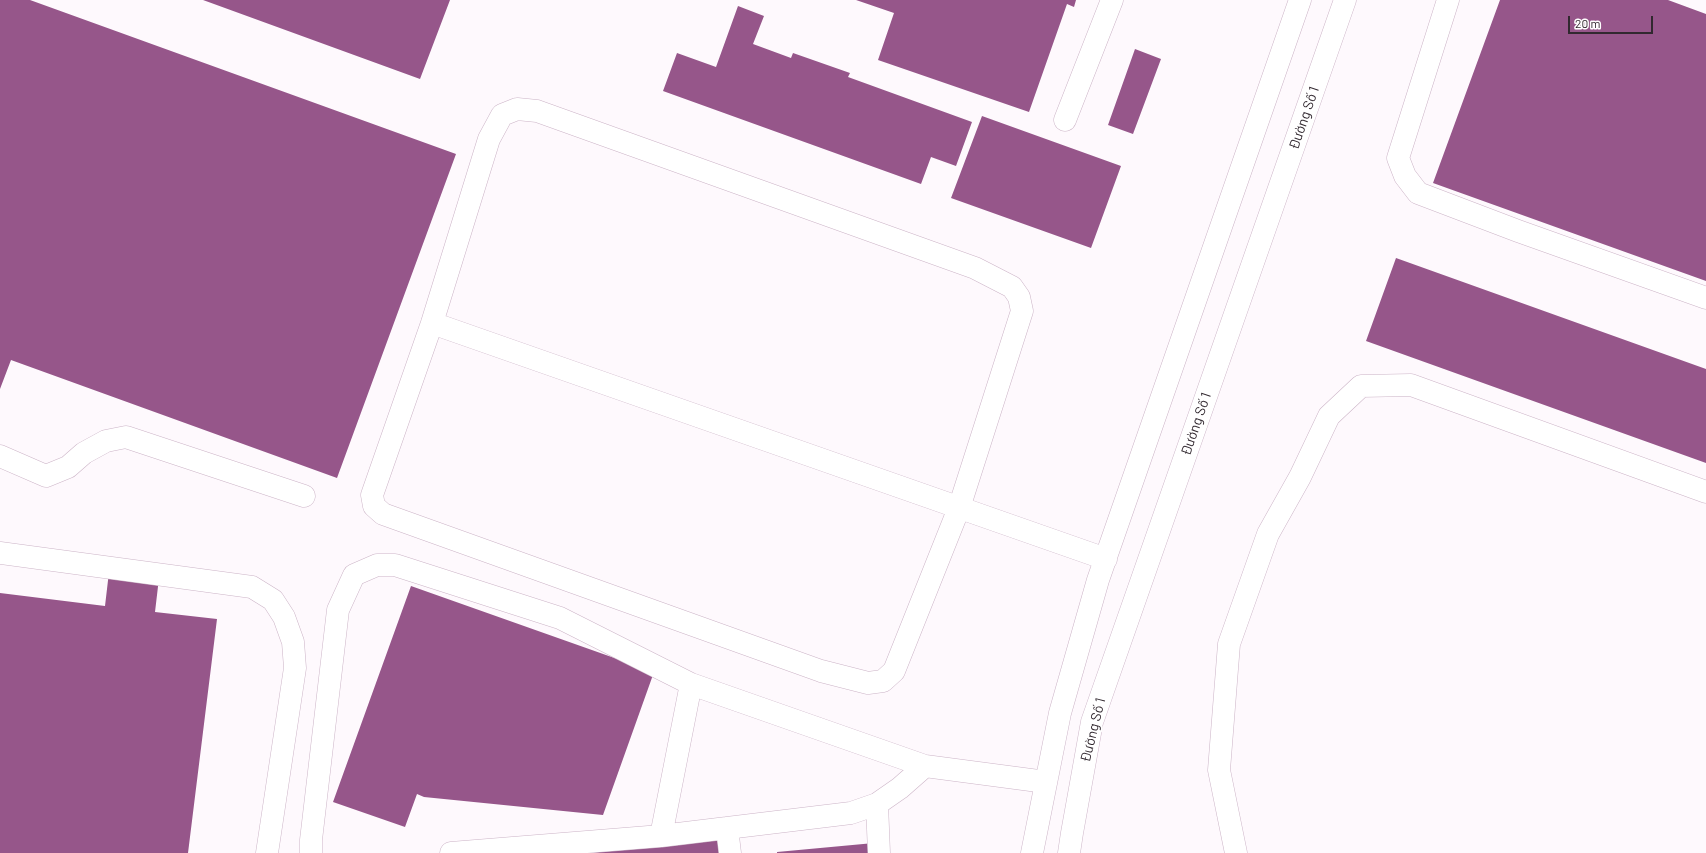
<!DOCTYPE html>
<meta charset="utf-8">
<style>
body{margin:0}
#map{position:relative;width:1706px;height:853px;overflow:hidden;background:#fef9fd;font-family:Barlow,sans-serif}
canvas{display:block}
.scale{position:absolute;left:1568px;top:16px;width:85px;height:18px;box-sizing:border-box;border:2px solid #31282f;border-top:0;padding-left:5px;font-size:12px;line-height:14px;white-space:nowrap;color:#31282f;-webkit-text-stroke:3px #fff;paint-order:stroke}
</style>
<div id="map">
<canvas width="1706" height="853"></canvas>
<div class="scale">20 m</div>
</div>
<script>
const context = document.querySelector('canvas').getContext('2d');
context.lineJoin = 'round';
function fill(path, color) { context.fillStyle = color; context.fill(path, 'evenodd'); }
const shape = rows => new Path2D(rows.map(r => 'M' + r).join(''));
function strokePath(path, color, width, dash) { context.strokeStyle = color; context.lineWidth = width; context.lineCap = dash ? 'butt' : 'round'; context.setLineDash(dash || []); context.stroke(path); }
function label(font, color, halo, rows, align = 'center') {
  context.font = font + ' Barlow,sans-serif'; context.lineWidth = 4; context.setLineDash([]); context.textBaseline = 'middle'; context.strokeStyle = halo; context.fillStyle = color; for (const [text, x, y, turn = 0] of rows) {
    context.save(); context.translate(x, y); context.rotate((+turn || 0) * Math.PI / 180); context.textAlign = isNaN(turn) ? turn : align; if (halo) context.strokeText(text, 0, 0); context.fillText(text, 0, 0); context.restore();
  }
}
fill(shape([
 [0,0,30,0,456,154,337,478,11,360,0,389],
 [203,0,450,0,420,79],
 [856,0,1076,0,1074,7,1067,4,1029,112,878,60,894,13],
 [1500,0,1668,0,1706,14,1706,281,1433,183],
 [738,6,764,16,753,44,791,58,793,53,850,73,848,77,972,122,956,166,931,157,921,184,663,91,677,53,716,67],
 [1135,49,1161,59,1133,134,1108,125],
 [982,116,1121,166,1091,248,951,198],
 [1396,258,1706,369,1706,463,1366,341],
 [109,572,159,578,155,612,217,619,188,853,0,853,0,593,105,606],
 [411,586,654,672,603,815,424,797,417,794,405,827,333,802],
 [725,836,726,853,565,853],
 [874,843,875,853,777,853,777,852]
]), '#96568a');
const minor = shape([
 [1448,0,1398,158,1405,176,1418,193,1518,231,1706,298],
 [517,109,537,111,975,268,1012,287,1019,297,1022,311,959,508,894,671,883,681,868,683,821,671,383,514,374,506,372,495,432,323,489,139,502,115,517,109],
 [1065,120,1112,0],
 [432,323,1106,559],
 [0,456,46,476,68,467,84,453,106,441,126,437,304,496],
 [0,553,252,587,273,600,284,617,293,642,295,668,267,853],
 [877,804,879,853],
 [727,828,730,853],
 [661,836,691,684],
 [311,853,311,840,338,610,354,575,377,565,395,565,560,618,691,684,925,766,1046,782],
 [451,853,661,836,851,813,877,804,900,788,925,766],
 [1032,853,1060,713,1098,580,1300,0],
 [1069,853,1072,833,1092,722,1345,0],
 [1236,853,1219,770,1229,644,1268,534,1300,477,1329,416,1361,386,1411,385,1706,492]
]);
strokePath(minor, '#ccb4c7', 23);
strokePath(minor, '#fff', 22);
label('14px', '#31282f', '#fff', [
 ["Đường Số 1",1304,118,-71],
 ["Đường Số 1",1196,424,-71],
 ["Đường Số 1",1093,730,-76]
]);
</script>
